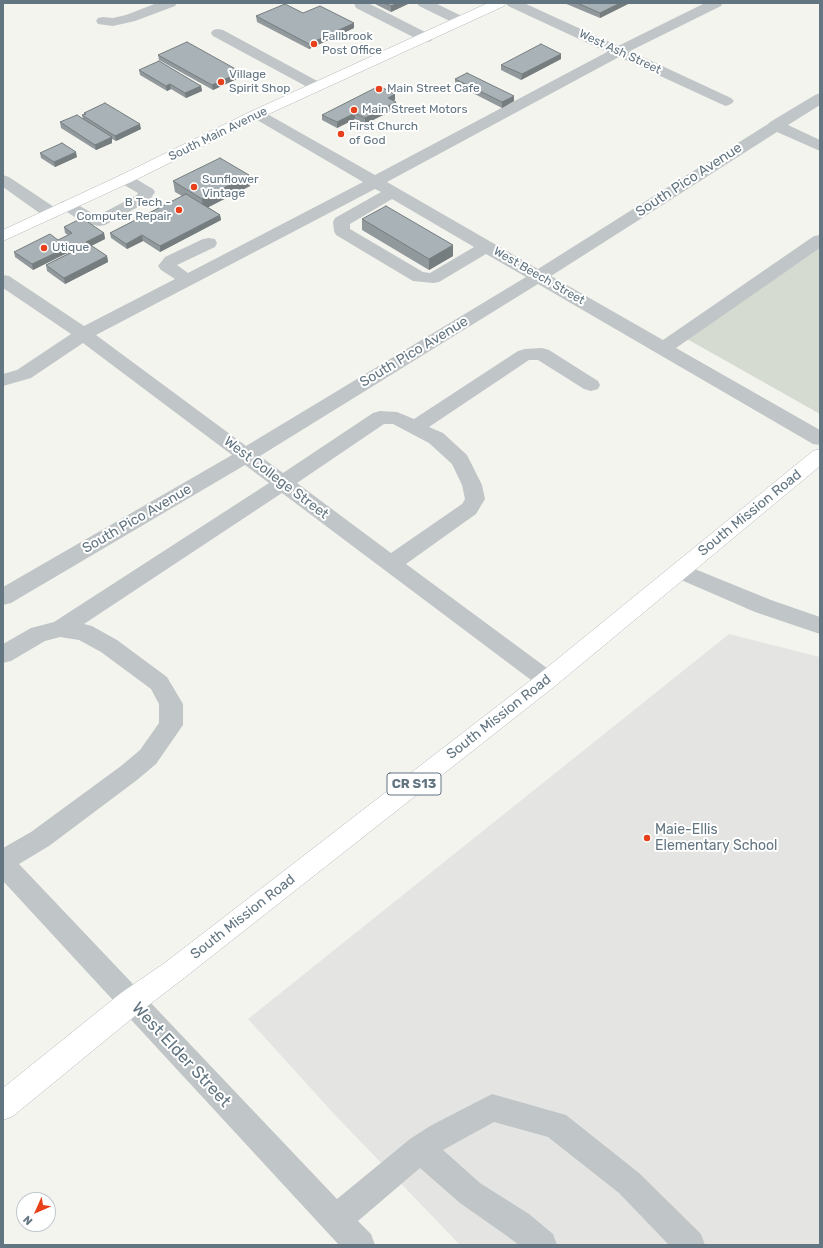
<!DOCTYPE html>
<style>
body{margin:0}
#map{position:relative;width:823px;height:1248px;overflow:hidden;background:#f4f4ef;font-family:Rubik,sans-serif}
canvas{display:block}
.frame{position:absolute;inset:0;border:4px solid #627581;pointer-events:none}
.north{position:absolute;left:16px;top:1192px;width:40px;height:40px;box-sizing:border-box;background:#fff;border:1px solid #c0c8cd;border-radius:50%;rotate:225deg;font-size:11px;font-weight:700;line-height:16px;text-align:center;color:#627581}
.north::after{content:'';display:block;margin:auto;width:14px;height:18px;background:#e7401b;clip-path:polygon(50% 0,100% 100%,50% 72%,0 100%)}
</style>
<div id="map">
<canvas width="823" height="1248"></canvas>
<div class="frame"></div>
<div class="north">N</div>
</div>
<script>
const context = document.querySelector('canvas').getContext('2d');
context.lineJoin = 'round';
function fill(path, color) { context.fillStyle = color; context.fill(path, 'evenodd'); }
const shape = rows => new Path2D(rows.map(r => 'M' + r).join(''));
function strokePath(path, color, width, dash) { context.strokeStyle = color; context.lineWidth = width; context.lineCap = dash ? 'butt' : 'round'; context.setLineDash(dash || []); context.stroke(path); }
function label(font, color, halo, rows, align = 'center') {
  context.font = font + ' Rubik,sans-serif'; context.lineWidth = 4; context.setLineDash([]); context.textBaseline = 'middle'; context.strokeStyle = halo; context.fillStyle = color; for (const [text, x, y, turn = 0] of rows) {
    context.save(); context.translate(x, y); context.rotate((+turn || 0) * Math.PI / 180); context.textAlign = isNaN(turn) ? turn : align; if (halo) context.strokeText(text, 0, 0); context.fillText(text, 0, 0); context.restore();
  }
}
fill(shape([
 [729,634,820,657,820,1245,460,1245,334,1114,248,1019]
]), '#e4e5e3');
fill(shape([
 [820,248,820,414,687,339]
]), '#d5dbd0');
const major = shape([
 [488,3,506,3,504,6,262,117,131,182,3,241,3,230,119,176,252,111,488,3],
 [820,449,820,466,555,686,184,978,141,1011,13,1116,3,1120,3,1088,121,993,166,962,539,674,813,451,820,449]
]);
strokePath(major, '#b3b8bb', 1);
fill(shape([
 [157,3,177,3,175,6,135,21,113,26,98,24,96,21,98,18,103,17,113,18,126,15,157,3],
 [354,3,368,3,431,35,433,38,431,41,426,42,421,41,356,8,354,3],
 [417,3,435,3,466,18,468,21,466,24,461,25,456,24,419,6,417,3],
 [506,3,524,3,618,46,705,3,723,3,721,6,630,51,731,98,734,101,731,104,726,106,721,104,619,57,387,182,538,269,768,124,770,122,815,95,820,93,820,105,788,125,820,140,820,151,777,132,551,276,663,340,814,236,820,235,820,248,676,348,820,430,820,445,813,444,538,284,260,456,283,473,373,413,380,411,397,412,414,419,518,351,525,349,542,348,549,350,598,381,600,385,598,389,591,391,584,389,538,360,529,360,429,427,443,433,467,455,482,485,485,499,476,514,406,564,555,674,558,680,555,686,547,689,539,686,282,493,84,624,92,626,117,640,167,677,183,704,183,725,156,764,137,780,49,846,19,864,337,1199,410,1139,430,1126,492,1094,566,1115,639,1173,701,1234,705,1245,669,1245,619,1193,548,1137,494,1122,443,1150,480,1183,529,1214,553,1234,557,1245,519,1245,507,1236,460,1203,420,1168,358,1221,371,1234,375,1245,339,1245,3,881,3,848,31,832,121,766,140,750,159,723,159,704,151,689,101,652,79,640,60,637,45,641,11,661,3,663,3,644,31,628,54,622,269,483,245,465,11,603,3,605,3,587,232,455,83,343,31,378,3,386,3,374,17,370,71,334,3,288,3,275,9,276,84,326,175,279,161,270,158,266,165,257,203,239,209,238,215,239,217,243,215,247,177,265,188,273,363,182,252,117,249,114,252,111,257,109,262,111,375,175,607,52,508,6,506,3],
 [375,189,381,192,335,218,333,222,334,231,336,235,413,281,433,283,439,282,486,254,526,277,246,446,96,335,375,189],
 [392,199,474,247,430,273,423,272,350,229,350,224,392,199],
 [384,424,393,424,429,443,452,464,462,485,465,499,462,504,391,553,297,483,384,424],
 [218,29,223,30,321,83,323,86,321,89,316,90,311,89,213,36,211,33,213,30,218,29],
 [125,174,131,176,153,189,155,192,149,201,105,225,99,226,84,223,61,208,59,205,61,202,67,200,73,202,97,216,137,195,138,193,119,182,117,179,119,176,125,174],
 [3,175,9,177,57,209,59,213,57,217,51,218,45,217,3,187,3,175],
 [680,563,771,600,820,617,820,634,755,612,672,576,669,571,672,566,680,563]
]), '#c0c5c7');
fill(major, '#fff');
fill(shape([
 [373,3,410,3,391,12],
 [564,3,630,3,600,18],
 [303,13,354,28,309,49,257,22,256,16],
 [561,54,561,59,521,80,501,70,501,65],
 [158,55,241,77,213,90,159,60],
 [139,70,201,86,202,91,186,98,171,89,167,91,140,75],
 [455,79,514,101,502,108,455,84],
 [395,94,395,100,393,101,397,108,365,124,355,119,337,128,322,120,322,115],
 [84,113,141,129,116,141,112,139,112,143,96,150,61,128,60,122,83,119,82,115,84,114],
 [40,153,77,157,55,167,41,158],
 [249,175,250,186,208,207,220,215,221,220,160,252,143,241,127,249,111,238,110,233,182,196,175,192,173,181],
 [362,219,453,256,429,270,362,230],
 [64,227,104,233,105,239,91,246,107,256,108,262,65,284,47,271,46,265,69,253,69,252,33,270,15,257,14,252,58,240,68,235,65,233]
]), '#91999d');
fill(shape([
 [398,3,410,3,391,12,391,6],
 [620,3,630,3,600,18,600,13],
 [354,23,354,28,309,49,309,44],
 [561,54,561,59,521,80,522,74],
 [241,72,241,77,213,90,212,85],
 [170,84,171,89,167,91,166,86],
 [201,86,202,91,186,98,185,93],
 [395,94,395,100,388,103,388,98],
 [514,96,514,101,502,108,502,102],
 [396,102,397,108,365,124,365,118],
 [355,113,355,119,337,128,337,122],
 [140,124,141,129,116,141,115,136],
 [112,137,112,143,96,150,95,145],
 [76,152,77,157,55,167,54,162],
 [249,175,250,186,203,210,202,199],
 [220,215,221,220,160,252,160,246],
 [104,233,105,239,87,248,86,242],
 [142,235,143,241,127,249,126,244],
 [453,245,453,256,429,270,429,259],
 [68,247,69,252,33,270,32,264],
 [107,256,108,262,65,284,64,278]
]), '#767d7f');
const building = shape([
 [384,3,398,3,391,6,384,3],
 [577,3,620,3,600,13,577,3],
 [285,4,303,13,320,6,354,23,309,44,256,16,285,4],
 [187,42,241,72,212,85,158,55,187,42],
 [541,44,561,54,522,74,501,65,541,44],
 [159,61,201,86,185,93,170,84,166,86,139,70,159,61],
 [467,73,514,96,502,102,455,79,467,73],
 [379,86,395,94,388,98,396,102,365,118,355,113,337,122,322,115,379,86],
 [105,103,140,124,115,136,82,115,86,114,84,113,105,103],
 [77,115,112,137,95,145,60,122,77,115],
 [62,143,76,152,54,162,40,153,62,143],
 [220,158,249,175,202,199,173,181,220,158],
 [186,194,220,215,160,246,142,235,126,244,110,233,186,194],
 [386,206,453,245,429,259,362,219,386,206],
 [82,218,104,233,86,242,107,256,64,278,46,265,74,251,68,247,32,264,14,252,50,234,58,240,72,233,64,227,82,218]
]);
fill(building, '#a9b2b6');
strokePath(building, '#767d7f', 1);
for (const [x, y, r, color] of [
 [314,44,4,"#e7401b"],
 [221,82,4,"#e7401b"],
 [379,89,4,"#e7401b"],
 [354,110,4,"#e7401b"],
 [341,134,4,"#e7401b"],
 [194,187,4,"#e7401b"],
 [179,210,4,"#e7401b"],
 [44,248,4,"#e7401b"],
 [647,838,4,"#e7401b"]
]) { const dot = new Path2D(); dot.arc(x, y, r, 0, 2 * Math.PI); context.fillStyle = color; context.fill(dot); strokePath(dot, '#fff', 1.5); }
label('12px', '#627581', '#fff', [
 ["Fallbrook",322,37],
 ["Post Office",322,51],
 ["Village",229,75],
 ["Spirit Shop",229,89],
 ["Main Street Cafe",387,89],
 ["Main Street Motors",362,110],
 ["First Church",349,127],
 ["of God",349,141],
 ["Sunflower",202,180],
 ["Vintage",202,194],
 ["B Tech -",171,203,"right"],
 ["Computer Repair",171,217,"right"],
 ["Utique",52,248]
], 'left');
label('12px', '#627581', '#fff', [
 ["West Ash Street",620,52,25],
 ["South Main Avenue",218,134,-26],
 ["West Beech Street",539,276,30]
]);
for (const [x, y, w] of [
 [414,784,54]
]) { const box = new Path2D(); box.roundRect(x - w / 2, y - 11, w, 22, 3); context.fillStyle = '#fff'; context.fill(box); strokePath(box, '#627581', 1); }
label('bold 13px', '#627581', null, [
 ["CR S13",414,784]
]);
label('14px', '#627581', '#fff', [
 ["South Pico Avenue",689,180,-33],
 ["South Pico Avenue",414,352,-31],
 ["West College Street",276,478,37],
 ["South Mission Road",750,513,-39],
 ["South Pico Avenue",137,519,-30],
 ["South Mission Road",499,717,-38],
 ["South Mission Road",243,917,-38]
]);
label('14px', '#627581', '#fff', [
 ["Maie-Ellis",655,830],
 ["Elementary School",655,846]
], 'left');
label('17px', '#627581', '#fff', [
 ["West Elder Street",181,1055,47]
]);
</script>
